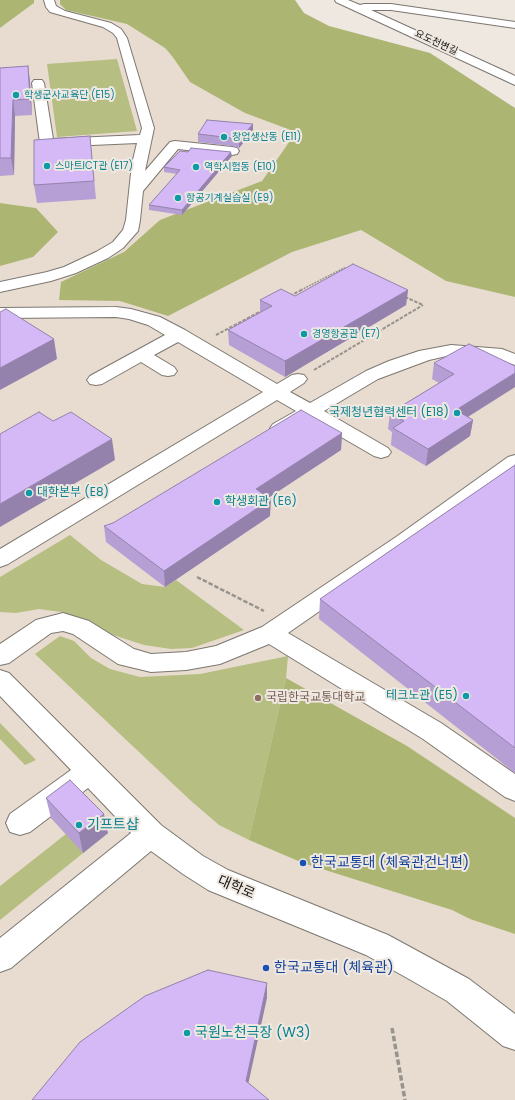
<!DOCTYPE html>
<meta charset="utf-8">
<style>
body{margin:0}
canvas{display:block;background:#eee8e1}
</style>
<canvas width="515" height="1100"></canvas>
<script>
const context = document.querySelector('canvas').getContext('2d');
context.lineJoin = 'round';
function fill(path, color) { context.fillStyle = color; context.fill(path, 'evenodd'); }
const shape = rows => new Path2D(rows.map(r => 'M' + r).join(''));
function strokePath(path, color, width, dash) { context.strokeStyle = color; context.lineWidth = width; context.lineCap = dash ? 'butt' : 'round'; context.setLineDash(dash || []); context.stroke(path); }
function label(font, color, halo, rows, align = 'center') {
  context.font = font + ' Poppins,"Noto Sans KR",sans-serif'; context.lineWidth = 4; context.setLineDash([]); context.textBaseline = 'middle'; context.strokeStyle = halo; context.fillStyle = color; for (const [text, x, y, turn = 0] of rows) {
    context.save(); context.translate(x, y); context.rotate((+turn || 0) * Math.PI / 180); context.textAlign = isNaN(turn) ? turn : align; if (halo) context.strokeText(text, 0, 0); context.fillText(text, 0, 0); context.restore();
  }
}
fill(shape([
 [34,0,60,0,62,7,127,24,165,48,172,56,189,80,245,113,296,131,262,181,332,213,446,281,515,297,515,1100,0,1100,0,266,33,257,36,208,0,203,0,28,32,5]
]), '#e7dccf');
fill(shape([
 [117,59,137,131,57,137,47,64],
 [70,535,101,560,142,584,165,587,176,580,244,630,192,648,171,649,144,645,107,633,79,618,61,612,39,609,16,613,0,612,0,577],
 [60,636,74,641,91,658,110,669,140,677,200,674,288,656,286,678,249,840,219,825,190,800,35,654],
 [0,723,36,760,25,765,0,739],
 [74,799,108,833,0,920,0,886,66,834,50,817]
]), '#b6be81');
fill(shape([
 [0,0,34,0,34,3,0,28],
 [60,0,295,0,304,13,329,26,430,53,515,108,515,297,446,281,361,230,292,252,168,316,120,301,59,300,61,282,124,252,160,220,262,181,296,132,245,113,190,82,172,56,165,48,127,24,66,10,60,4],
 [0,203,36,208,58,232,33,257,0,266],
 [286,678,407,746,515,818,515,934,470,919,452,910,303,863,249,840]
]), '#adb573');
const minor = shape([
 [44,0,54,0,56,6,65,11,111,23,121,29,127,38,154,128,145,171,170,142,175,141,232,147,237,148,239,151,237,154,232,155,178,149,143,191,140,220,138,231,123,248,108,258,76,273,51,281,0,292,0,282,47,272,64,267,96,252,113,242,123,230,126,220,132,164,137,143,47,147,42,146,40,143,32,83,34,80,42,80,44,83,53,139,140,135,142,128,117,38,113,33,103,27,50,12,46,7,44,0],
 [335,0,348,0,360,5,364,4,391,4,515,22,515,28,391,10,371,10,511,74,515,76,515,85,336,2,335,0],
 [116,307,131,309,160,317,185,330,277,384,292,375,298,374,304,375,307,379,304,383,290,392,310,403,366,371,389,361,419,351,451,345,502,349,515,354,515,365,493,358,474,356,451,355,429,360,378,379,324,411,388,448,391,452,388,456,381,458,374,456,310,419,287,432,280,434,273,432,270,428,273,424,296,411,277,400,8,564,0,567,0,549,263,392,178,342,154,355,174,367,177,371,174,375,168,376,162,375,141,362,102,384,96,385,90,384,87,380,90,376,165,335,148,325,129,319,116,317,0,318,0,308,116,307],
 [515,455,515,471,412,547,288,633,441,723,515,774,515,801,505,797,423,739,269,644,220,664,186,670,151,672,118,664,73,634,63,631,51,633,9,663,0,665,0,644,36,620,63,613,89,621,134,649,151,654,186,652,216,646,262,627,396,537,508,457,515,455],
 [0,670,9,673,161,825,203,856,228,870,388,935,469,979,515,1014,515,1050,503,1046,447,1001,409,979,366,955,208,890,183,874,151,851,11,968,0,972,0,938,131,833,88,788,30,832,20,835,10,832,6,823,10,814,71,770,0,696,0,670]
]);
strokePath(minor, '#7c7771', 2);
strokePath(shape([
 [301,290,344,268,348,270]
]), '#97938e', 1.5, [2, 1]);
strokePath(shape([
 [290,296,303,289],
 [405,297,423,305],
 [216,335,263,310],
 [314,370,423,305]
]), '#97938e', 2, [3.5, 1.5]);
strokePath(shape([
 [197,577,264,611]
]), '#97938e', 2.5, [4.5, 2]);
strokePath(shape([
 [392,1028,405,1100]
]), '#97938e', 3.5, [5.5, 2.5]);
fill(minor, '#fff');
fill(shape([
 [28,66,30,82,32,115,15,116,14,175,0,176,0,68],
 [253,124,253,131,239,148,232,146,198,142,198,134],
 [90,136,96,199,37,203,34,185],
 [188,152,232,156,182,215,149,210,149,205,177,174,164,172,164,167],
 [408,290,406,305,285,377,229,345,228,330,260,313,260,300,295,296],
 [434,363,515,387,468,417,473,420,470,436,426,466,391,445,392,432,388,429,390,413,439,383,432,379],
 [342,433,341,450,268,498,270,516,165,587,106,542,104,526],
 [515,465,515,773,319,619,320,599],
 [46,798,108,833,83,853,51,818]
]), '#b69fd4');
fill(shape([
 [28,66,30,82,32,115,30,99],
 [13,100,15,116,14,175,11,158],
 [253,124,253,131,239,148,239,140],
 [231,152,232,156,182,215,182,210],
 [408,290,406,305,285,377,285,361],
 [54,339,57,359,0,390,0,368],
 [515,373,515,387,453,426,456,410],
 [473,420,470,436,426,466,428,449],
 [342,433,341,450,256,506,256,489],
 [112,439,115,460,0,527,0,504],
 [271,499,270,516,165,587,164,571],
 [104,814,108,833,83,853,79,833],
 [267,983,267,998,246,1094,246,1081]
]), '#9482ac');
const building = shape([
 [28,66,30,99,13,100,11,158,0,158,0,68,28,66],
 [207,120,253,124,239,140,232,138,198,134,207,120],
 [90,136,94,181,34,185,34,140,90,136],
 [191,148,231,152,182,210,149,205,180,170,164,167,180,151,188,152,191,148],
 [353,264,408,290,285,361,228,330,272,306,260,300,281,289,295,296,353,264],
 [6,309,54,339,0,368,0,312,6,309],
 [469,344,515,366,515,373,456,410,473,420,428,449,393,428,404,421,390,413,454,374,434,363,469,344],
 [301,410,342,433,256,489,271,499,164,571,104,526,113,523,301,410],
 [39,412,53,421,71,412,112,439,0,504,0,434,39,412],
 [515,465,515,748,320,599,515,465],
 [70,780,104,814,79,833,46,798,70,780],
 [208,970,267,983,246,1081,269,1100,32,1100,80,1042,145,996,208,970]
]);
fill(building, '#d4b9f6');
strokePath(building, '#9482ac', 1);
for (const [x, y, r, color] of [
 [16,95,4,"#0f9aa8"],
 [224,137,4,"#0f9aa8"],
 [47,166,4,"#0f9aa8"],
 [196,167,4,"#0f9aa8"],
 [178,198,4,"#0f9aa8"],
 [304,334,4,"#0f9aa8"],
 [457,413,4,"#0f9aa8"],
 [29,493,4,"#0f9aa8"],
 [217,502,4,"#0f9aa8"],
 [466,696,4,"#0f9aa8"],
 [258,698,4,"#8d6e63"],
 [79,825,4,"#0f9aa8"],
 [303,863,4,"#1a4fb4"],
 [266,968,4,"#1a4fb4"],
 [187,1033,4,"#0f9aa8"]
]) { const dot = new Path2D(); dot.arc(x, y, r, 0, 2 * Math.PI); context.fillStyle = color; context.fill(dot); strokePath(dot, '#eee8e1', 1.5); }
label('10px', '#141210', '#eee8e1', [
 ["요도천변길",436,43,25]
]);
label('10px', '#0d838f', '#eee8e1', [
 ["학생군사교육단 (E15)",24,95],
 ["창업생산동 (E11)",232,137],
 ["스마트ICT관 (E17)",55,166],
 ["역학시험동 (E10)",204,167],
 ["항공기계실습실 (E9)",186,198],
 ["경영항공관 (E7)",312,334]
], 'left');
label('12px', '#0d838f', '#eee8e1', [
 ["국제청년협력센터 (E18)",449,413],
 ["대학본부 (E8)",37,493,"left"],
 ["학생회관 (E6)",225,502,"left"],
 ["테크노관 (E5)",458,696]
], 'right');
label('12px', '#785e54', '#eee8e1', [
 ["국립한국교통대학교",266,698]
], 'left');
label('14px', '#0d838f', '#eee8e1', [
 ["기프트샵",87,825],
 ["국원노천극장 (W3)",195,1033]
], 'left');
label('14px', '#164399', '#eee8e1', [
 ["한국교통대 (체육관건너편)",311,863],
 ["한국교통대 (체육관)",274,968]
], 'left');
label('14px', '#141210', '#eee8e1', [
 ["대학로",236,888,23]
]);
</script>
